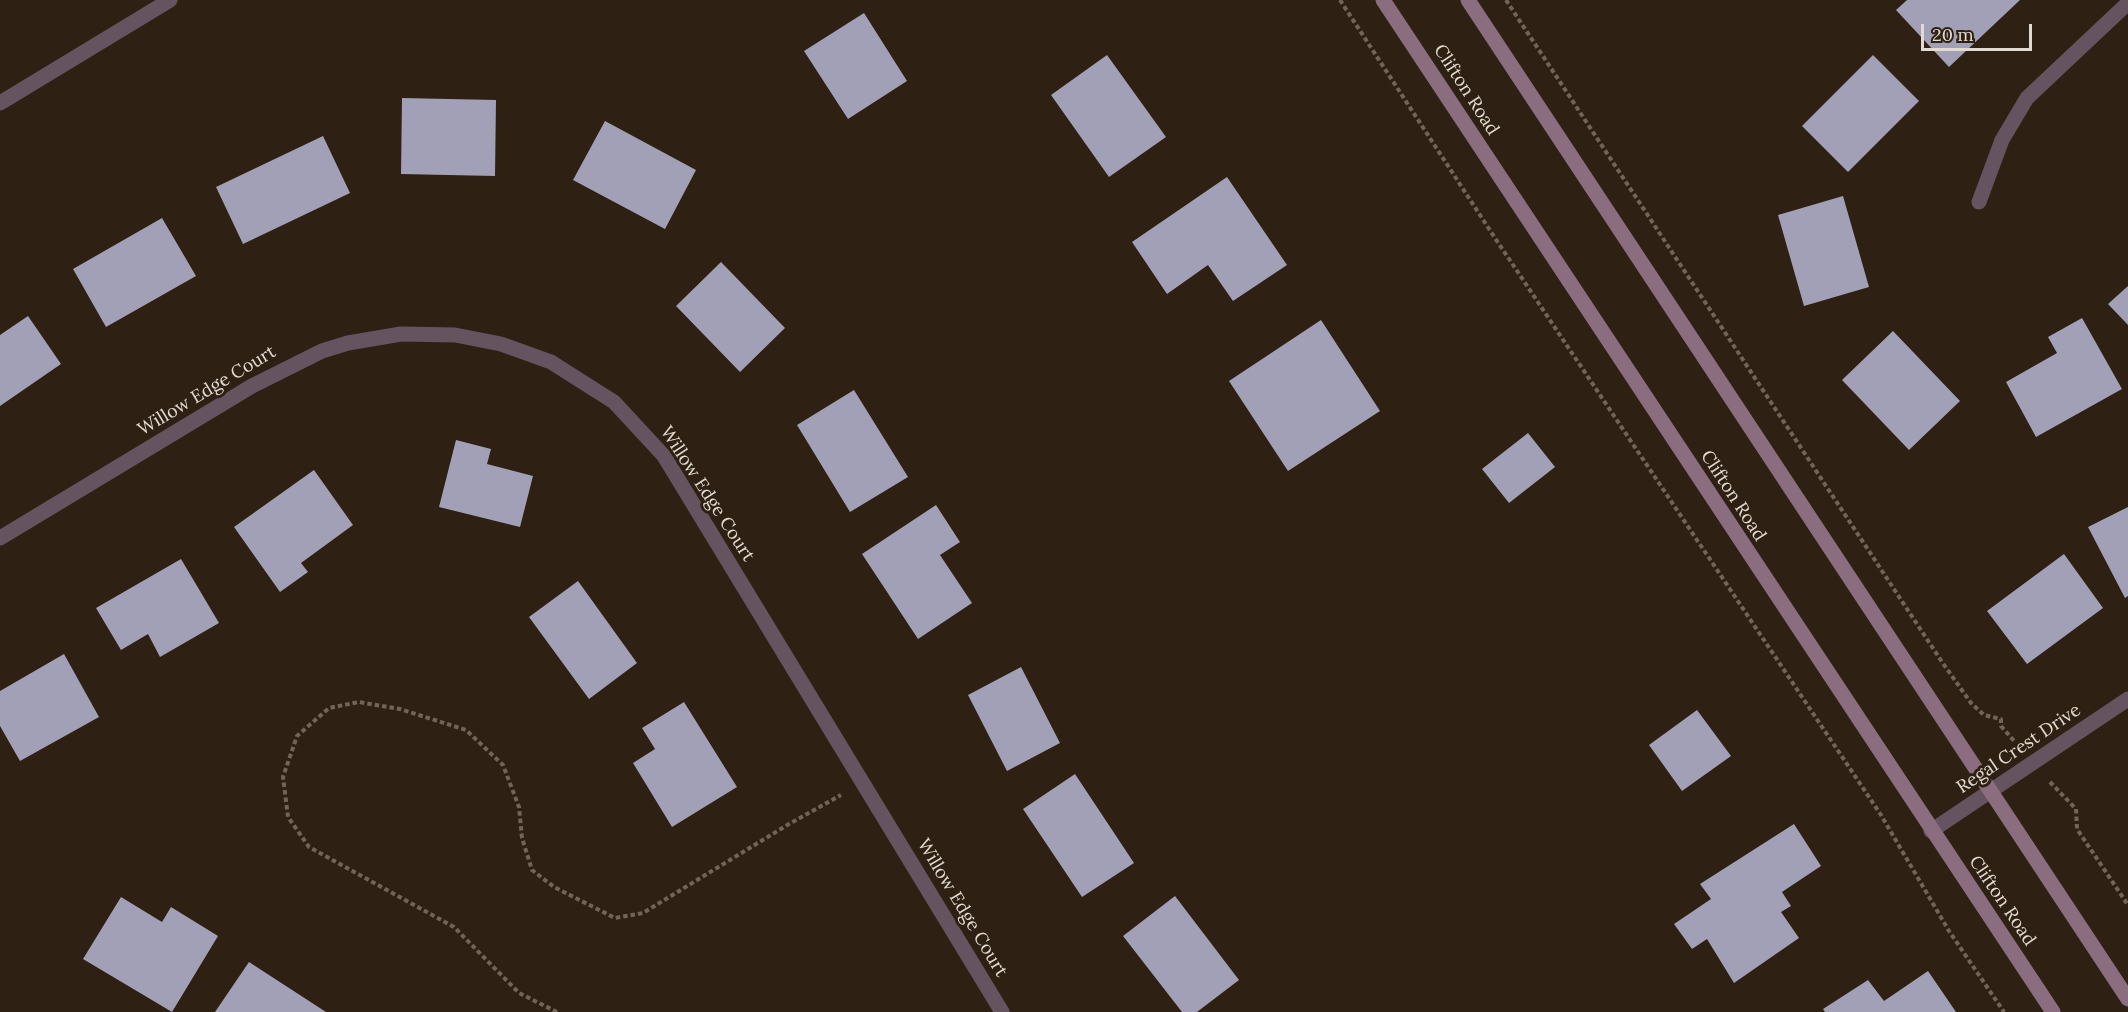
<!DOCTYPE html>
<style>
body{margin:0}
#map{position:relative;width:2128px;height:1012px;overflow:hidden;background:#2e2113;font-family:Lora,serif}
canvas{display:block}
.scale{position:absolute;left:1921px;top:24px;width:111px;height:27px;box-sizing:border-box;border:3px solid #e3dad1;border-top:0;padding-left:8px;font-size:18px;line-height:21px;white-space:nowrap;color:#e3dad1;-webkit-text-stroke:4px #2e2113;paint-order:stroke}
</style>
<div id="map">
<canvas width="2128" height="1012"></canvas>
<div class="scale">20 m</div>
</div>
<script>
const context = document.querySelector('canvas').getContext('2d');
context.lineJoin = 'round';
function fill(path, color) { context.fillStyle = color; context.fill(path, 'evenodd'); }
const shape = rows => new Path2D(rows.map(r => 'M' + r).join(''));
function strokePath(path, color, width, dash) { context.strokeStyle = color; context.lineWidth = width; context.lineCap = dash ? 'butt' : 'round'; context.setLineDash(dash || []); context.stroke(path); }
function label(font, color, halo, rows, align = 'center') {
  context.font = font + ' Lora,serif'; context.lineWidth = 6; context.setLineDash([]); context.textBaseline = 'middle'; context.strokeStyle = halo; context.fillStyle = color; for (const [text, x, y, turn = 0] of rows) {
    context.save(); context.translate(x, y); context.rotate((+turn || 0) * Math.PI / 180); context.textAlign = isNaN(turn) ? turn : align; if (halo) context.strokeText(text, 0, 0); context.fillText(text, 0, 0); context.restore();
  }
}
fill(shape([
 [1907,0,2020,0,1949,67,1896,10],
 [864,13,907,81,848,119,804,51],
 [1107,55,1166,137,1109,177,1051,95],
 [1873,55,1919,101,1848,172,1802,126],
 [402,98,496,100,495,176,401,174],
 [605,121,696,170,665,229,573,180],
 [323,136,350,193,243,244,216,187],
 [1227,177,1287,265,1233,301,1208,265,1167,294,1132,242],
 [1843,196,1869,287,1804,306,1778,215],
 [162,218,196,276,106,327,73,269],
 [721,262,785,328,740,372,676,306],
 [2128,286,2128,325,2108,304],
 [28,316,61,364,0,406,0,335],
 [2082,318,2122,389,2036,437,2006,382,2057,353,2048,337],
 [1321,320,1380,411,1288,471,1229,381],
 [1893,331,1960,401,1909,450,1842,380],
 [854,390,908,477,850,512,797,425],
 [1528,433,1555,467,1509,503,1482,469],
 [456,440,491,449,487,464,533,476,520,527,439,507],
 [314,470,353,525,301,563,308,572,280,592,234,527],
 [936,505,960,542,940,555,972,603,918,639,862,554],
 [2128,507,2128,596,2125,598,2088,527],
 [2064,554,2103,608,2027,664,1987,611],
 [181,559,219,623,160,657,148,634,121,650,96,608],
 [578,581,637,663,589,699,529,617],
 [64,654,99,717,20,761,0,726,0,691],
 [1021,667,1060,743,1007,771,968,695],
 [684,702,737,787,672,827,633,763,655,749,642,728],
 [1697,710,1731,756,1682,791,1649,745],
 [1075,774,1134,863,1082,897,1023,809],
 [1794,824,1821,866,1782,892,1791,906,1781,912,1799,938,1734,983,1707,939,1692,949,1674,924,1711,899,1700,884],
 [1175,896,1239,980,1197,1012,1182,1012,1123,936],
 [121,897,162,922,171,907,218,936,172,1012,83,959],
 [249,962,326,1012,215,1012],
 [1928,971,1956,1012,1825,1012,1823,1009,1868,980,1884,1001]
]), '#a1a0b6');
strokePath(shape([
 [1340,0,1493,235,1881,815,1949,931,2004,1012],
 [1506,0,1942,662,1971,703,1984,715,2001,719,2001,726,2015,742],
 [2050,782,2076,809,2077,829,2128,905],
 [557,1012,519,993,454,927,309,847,288,817,283,777,297,736,329,708,359,702,400,709,466,730,503,765,519,807,522,838,532,870,554,887,615,918,643,913,789,824,841,795]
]), '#706558', 4, [4.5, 3]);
strokePath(shape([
 [0,103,170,0],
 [1979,202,2002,140,2027,98,2128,3],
 [0,538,252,386,322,351,348,343,401,334,455,335,501,344,551,362,614,402,664,456,1002,1012],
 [1931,831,2128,699]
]), '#65535f', 15);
strokePath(shape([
 [1383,0,2053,1012],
 [1468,0,2128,999]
]), '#8a6e80', 15);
label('18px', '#e3dad1', '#2e2113', [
 ["Clifton Road",1466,90,57],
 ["Willow Edge Court",207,391,-31],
 ["Willow Edge Court",707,494,57],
 ["Clifton Road",1733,496,57],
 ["Regal Crest Drive",2019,749,-34],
 ["Clifton Road",2002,901,56],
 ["Willow Edge Court",962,908,59]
]);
</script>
